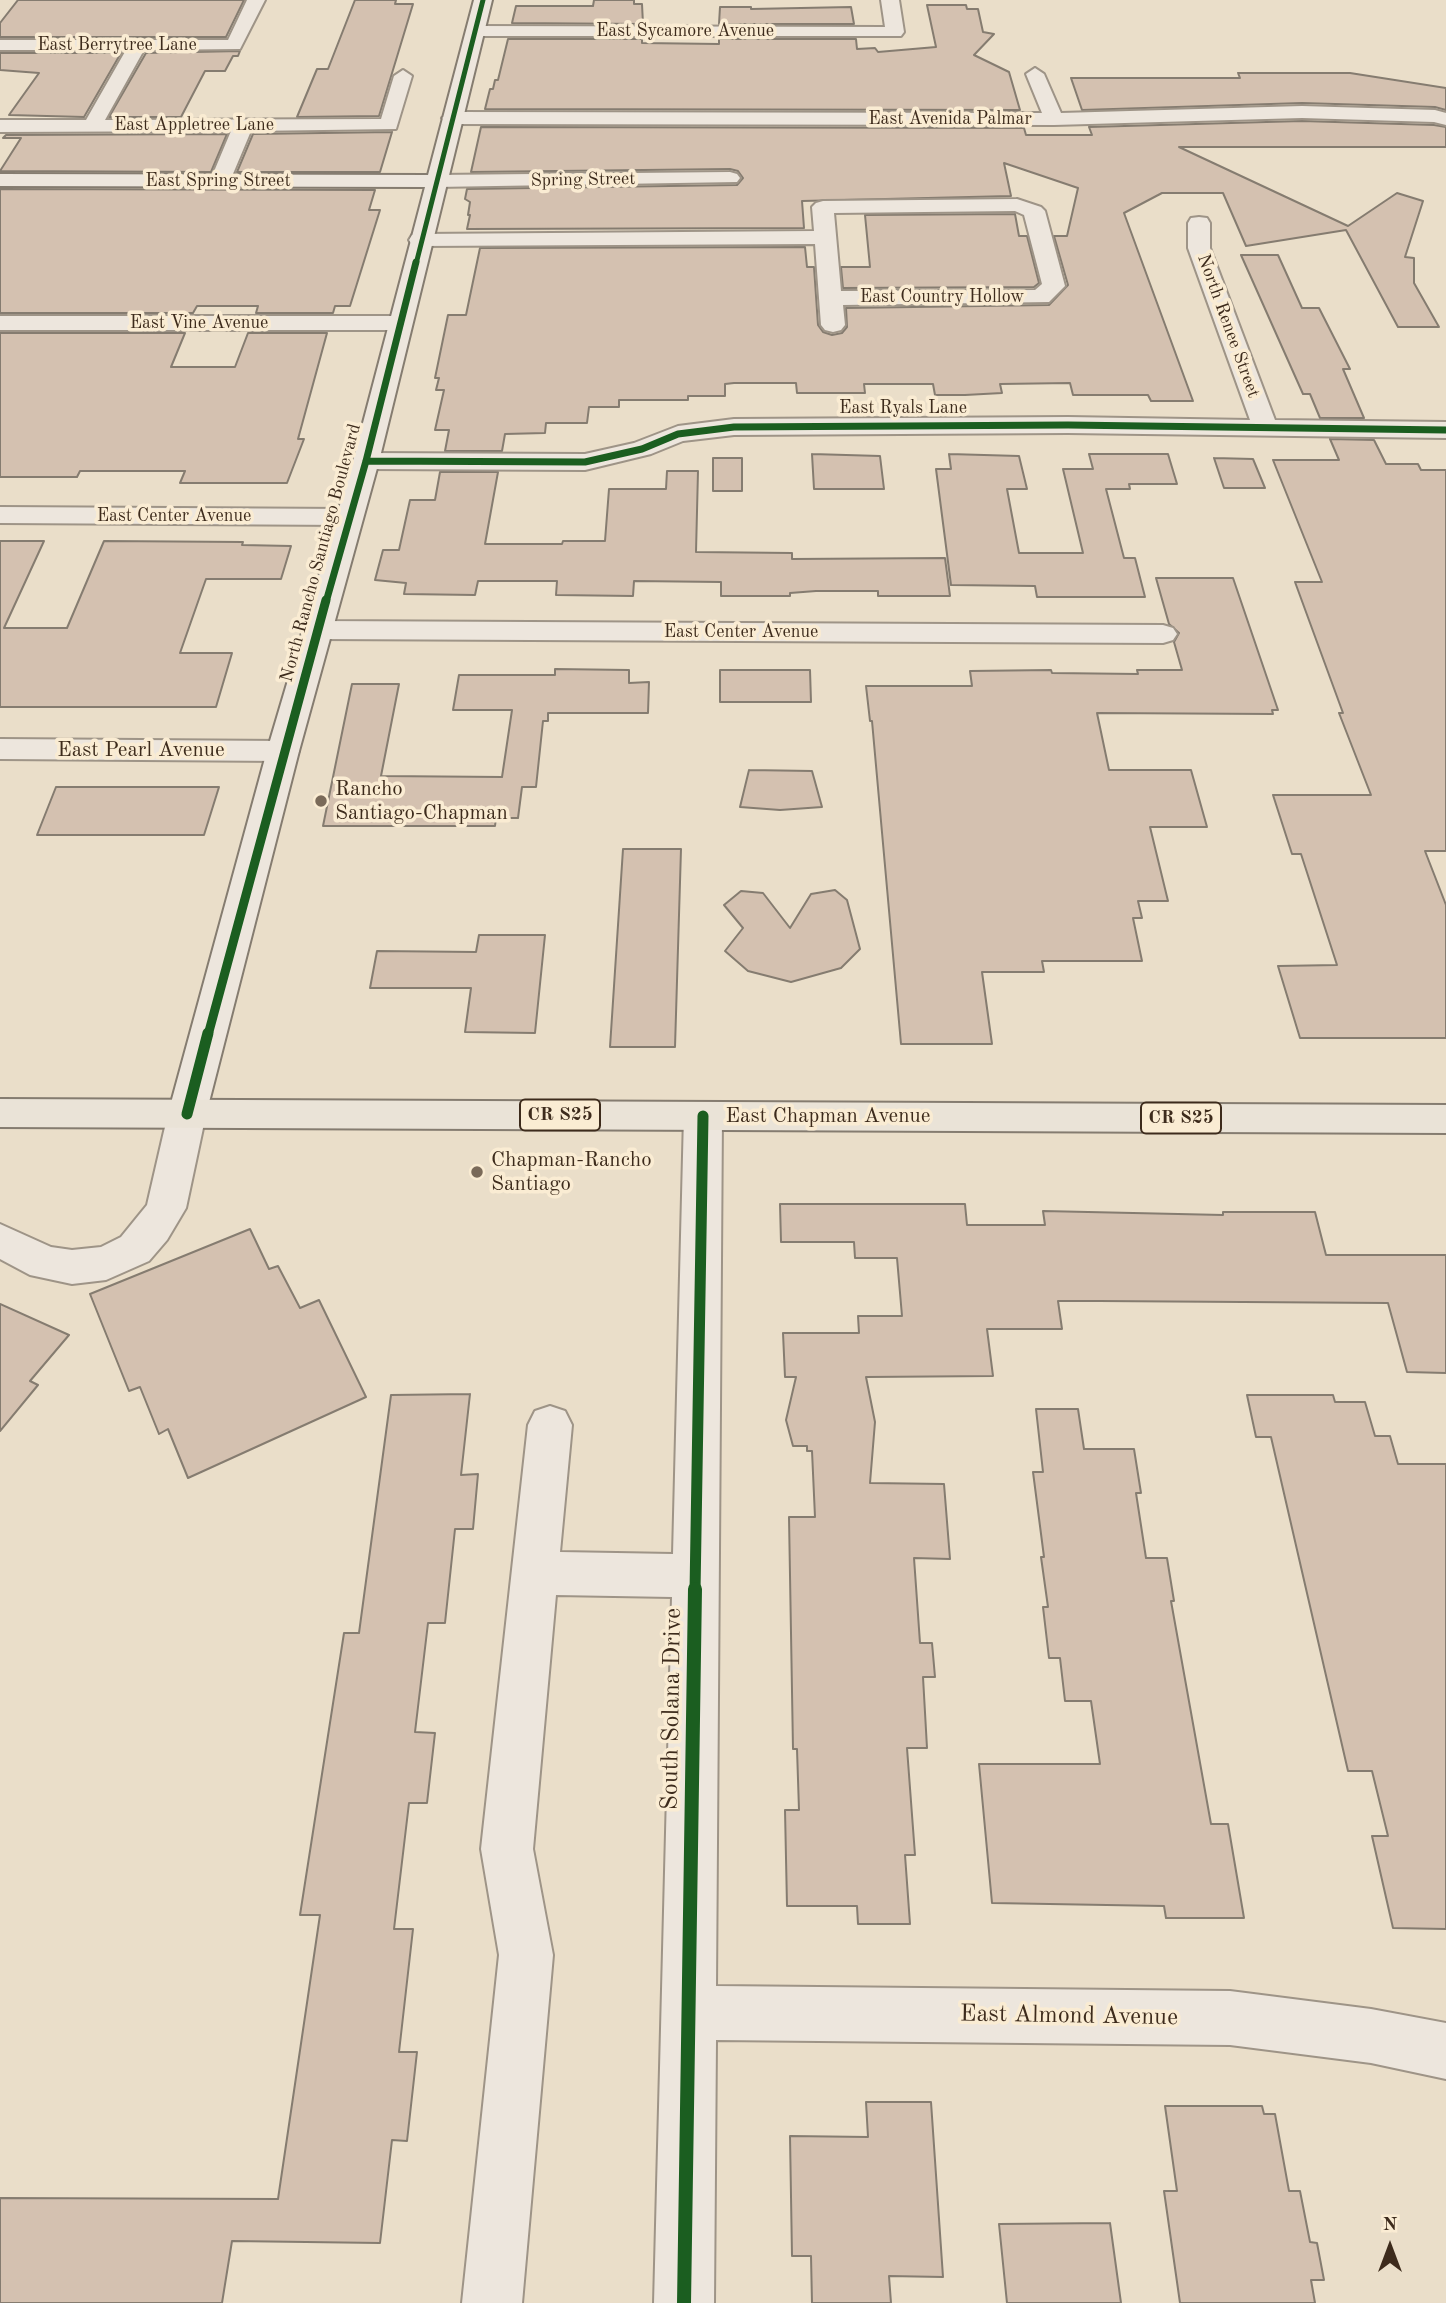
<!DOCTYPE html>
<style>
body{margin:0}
#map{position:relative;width:1446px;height:2303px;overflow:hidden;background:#eadec9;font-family:"Old Standard TT",serif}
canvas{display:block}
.north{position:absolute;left:1355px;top:2212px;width:70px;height:70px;-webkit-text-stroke:5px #faecd3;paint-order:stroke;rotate:0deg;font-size:19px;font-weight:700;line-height:28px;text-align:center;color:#3d2b1c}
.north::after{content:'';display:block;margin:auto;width:24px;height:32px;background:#3d2b1c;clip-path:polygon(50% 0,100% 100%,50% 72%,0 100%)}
</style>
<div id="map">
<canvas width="1446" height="2303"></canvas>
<div class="north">N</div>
</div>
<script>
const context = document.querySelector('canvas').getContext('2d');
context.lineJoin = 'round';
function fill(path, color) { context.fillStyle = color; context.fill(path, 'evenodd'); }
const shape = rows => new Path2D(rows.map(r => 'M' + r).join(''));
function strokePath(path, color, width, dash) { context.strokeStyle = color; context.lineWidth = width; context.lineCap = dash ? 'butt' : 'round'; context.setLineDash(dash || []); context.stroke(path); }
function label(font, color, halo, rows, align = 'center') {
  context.font = font + ' "Old Standard TT",serif'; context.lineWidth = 7; context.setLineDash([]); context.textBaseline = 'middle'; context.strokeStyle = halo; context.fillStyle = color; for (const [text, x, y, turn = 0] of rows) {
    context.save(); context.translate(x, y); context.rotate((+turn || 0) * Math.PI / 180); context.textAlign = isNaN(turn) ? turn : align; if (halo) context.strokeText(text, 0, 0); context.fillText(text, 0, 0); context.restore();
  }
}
const building = shape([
 [18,0,244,0,226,37,0,37,0,23,18,0],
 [355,0,396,0,395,4,413,4,379,116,297,117,317,69,328,69,355,0],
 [594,0,634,0,634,4,642,4,643,24,512,23,516,6,593,6,594,0],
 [927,5,966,5,967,9,978,9,983,32,994,34,974,55,1009,72,1020,110,485,109,490,89,493,89,495,80,498,80,508,39,642,39,642,43,719,44,719,39,856,39,857,49,875,48,878,52,936,47,927,5],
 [720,7,751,7,751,9,851,7,854,24,719,24,720,7],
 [240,51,238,56,233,56,225,71,205,71,181,117,109,117,146,53,240,51],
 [0,53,121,53,84,117,9,115,39,73,0,70,0,53],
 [1238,73,1350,73,1446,88,1446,110,1435,107,1302,103,1082,110,1071,78,1240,78,1238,73],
 [1302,121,1434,125,1446,127,1446,147,1179,147,1348,226,1397,193,1423,201,1405,257,1414,258,1414,283,1439,327,1398,327,1346,230,1246,246,1223,193,1162,193,1124,213,1193,401,1151,401,1148,395,1073,395,1070,383,1000,384,1002,393,965,395,935,395,933,384,864,384,865,393,797,393,796,383,734,383,725,384,725,396,688,396,688,400,619,400,619,407,589,407,587,423,546,423,545,433,505,434,502,451,445,451,449,430,435,430,444,390,436,390,439,378,435,378,448,315,466,315,480,248,805,247,807,267,814,267,818,325,823,332,832,335,842,333,847,327,846,308,1049,305,1068,285,1054,236,1067,236,1078,188,1004,163,1011,196,802,201,804,228,467,229,470,215,468,215,470,202,465,199,467,189,737,185,743,178,738,171,730,169,471,172,481,127,1024,128,1026,135,1092,135,1089,127,1302,121],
 [392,132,380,172,237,172,253,134,392,132],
 [227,134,211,172,0,171,21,138,3,138,6,135,227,134],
 [0,189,375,190,369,210,380,210,350,306,335,306,333,313,256,313,258,306,197,306,193,313,0,313,0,189],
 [1015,214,1019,236,1027,236,1039,283,1034,287,843,288,841,267,870,267,865,215,1015,214],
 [1241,255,1278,255,1302,308,1319,308,1350,369,1343,369,1364,418,1320,418,1310,394,1303,394,1241,255],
 [0,333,185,333,171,367,235,367,248,333,327,333,298,439,304,439,287,483,180,483,185,471,80,471,77,477,0,477,0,333],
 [1330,439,1374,440,1386,464,1418,464,1421,470,1446,470,1446,851,1425,851,1446,905,1446,1038,1300,1038,1278,966,1337,965,1301,854,1292,854,1273,795,1371,795,1339,713,1343,713,1295,582,1322,582,1273,460,1339,460,1330,439],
 [812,454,880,456,884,489,814,489,812,454],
 [949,454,1019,456,1027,489,1007,489,1019,553,1083,553,1063,469,1093,469,1089,454,1168,454,1177,484,1129,484,1130,489,1106,489,1124,558,1135,558,1145,597,1037,597,1035,586,951,585,936,469,951,469,949,454],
 [713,458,742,458,742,491,713,491,713,458],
 [1214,458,1253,459,1265,488,1224,488,1214,458],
 [667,471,698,471,696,552,792,553,792,559,945,558,950,596,878,596,878,591,816,591,790,593,790,596,721,596,721,582,634,581,633,596,556,595,557,581,478,581,475,595,404,594,406,583,375,580,383,550,399,550,410,500,435,500,440,472,498,472,485,544,562,544,563,541,605,541,609,489,666,489,667,471],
 [0,541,44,541,4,628,67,628,104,541,243,542,242,545,291,546,281,579,206,579,180,653,232,653,216,707,0,707,0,541],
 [1156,578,1233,578,1278,710,1272,710,1273,714,1097,713,1109,770,1191,770,1207,827,1150,827,1168,901,1138,901,1142,918,1133,918,1142,961,1042,961,1044,972,982,972,992,1044,901,1044,872,721,870,721,866,686,972,686,970,671,1051,670,1052,673,1138,674,1137,670,1182,670,1174,642,1179,633,1169,624,1156,578],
 [555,669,629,670,629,683,649,682,648,713,548,713,548,721,543,721,536,787,522,787,518,818,496,818,495,826,323,826,352,684,399,684,381,776,502,777,512,710,453,710,459,675,555,675,555,669],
 [720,670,810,670,811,702,720,702,720,670],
 [749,770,812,771,822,807,780,810,740,807,749,770],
 [56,787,219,787,204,835,37,835,56,787],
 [623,849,681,849,675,1047,610,1047,623,849],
 [835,890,847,900,860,949,841,968,791,982,748,971,725,951,743,928,724,905,741,891,763,893,790,928,811,894,835,890],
 [479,935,545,935,535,1033,465,1032,471,988,370,988,377,951,476,952,479,935],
 [780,1204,965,1204,967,1225,1045,1225,1043,1211,1223,1215,1223,1212,1315,1212,1326,1255,1446,1255,1446,1373,1407,1372,1388,1303,1099,1301,1058,1301,1062,1329,987,1329,993,1376,866,1377,875,1422,870,1483,944,1484,950,1559,914,1558,920,1643,932,1643,935,1677,923,1677,927,1748,907,1748,915,1855,905,1855,910,1924,858,1924,857,1906,787,1906,785,1810,799,1810,797,1749,793,1749,789,1517,815,1517,812,1451,807,1451,807,1446,793,1446,786,1420,796,1377,785,1377,783,1333,859,1333,858,1316,902,1316,897,1258,855,1258,854,1242,781,1242,780,1204],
 [250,1229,269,1269,278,1266,300,1308,319,1300,366,1397,188,1478,168,1429,159,1434,140,1387,129,1391,90,1294,250,1229],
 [0,1304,69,1335,30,1381,38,1385,0,1431,0,1304],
 [470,1394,461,1475,478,1474,473,1529,455,1529,445,1623,428,1623,415,1732,435,1733,427,1803,409,1803,394,1929,413,1929,399,2052,417,2052,407,2141,392,2140,380,2243,232,2241,222,2303,0,2303,0,2198,278,2199,320,1915,300,1915,344,1633,359,1633,391,1395,470,1394],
 [1247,1395,1333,1395,1335,1402,1365,1402,1375,1436,1390,1436,1398,1464,1446,1464,1446,1929,1393,1928,1372,1836,1388,1836,1372,1771,1348,1771,1271,1437,1256,1437,1247,1395],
 [1036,1409,1078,1409,1084,1449,1134,1449,1141,1493,1136,1493,1146,1558,1167,1558,1174,1601,1171,1601,1211,1824,1228,1824,1244,1918,1166,1918,1164,1906,992,1903,979,1764,1100,1764,1091,1701,1065,1701,1060,1658,1049,1658,1043,1607,1048,1607,1041,1557,1044,1557,1033,1472,1043,1472,1036,1409],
 [866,2102,931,2102,943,2277,889,2276,891,2303,812,2303,811,2256,792,2256,790,2136,868,2137,866,2102],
 [1165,2106,1262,2106,1264,2114,1275,2114,1289,2191,1300,2191,1310,2242,1317,2243,1324,2280,1311,2280,1315,2303,1180,2303,1164,2191,1177,2191,1165,2106],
 [1110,2223,1121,2303,1007,2303,999,2224,1110,2223]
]);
fill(building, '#d4c1b0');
strokePath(building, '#857c70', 2);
const street = shape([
 [247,0,265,0,240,49,144,50,105,120,381,119,394,76,403,70,412,76,396,129,251,131,230,181,227,185,220,187,213,185,210,181,231,131,0,132,0,120,86,120,126,50,0,50,0,40,228,40,247,0],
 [881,0,899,0,904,32,901,36,475,36,466,31,475,26,885,27,881,0],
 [1035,68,1044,74,1061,113,1302,106,1435,110,1446,113,1446,125,1434,122,1302,118,1054,125,452,124,442,118,452,112,1042,113,1026,74,1035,68],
 [730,172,737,174,740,178,737,182,436,187,429,185,426,181,429,177,436,175,730,172],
 [1017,199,1041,207,1045,211,1065,286,1049,302,843,305,845,325,841,330,833,332,825,330,821,325,815,244,420,246,412,245,409,240,412,235,420,234,814,231,812,207,816,203,823,201,1017,199],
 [1015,211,1024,215,1042,284,1035,290,841,291,834,213,1015,211],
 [1199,217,1207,218,1210,223,1210,248,1275,420,1446,422,1446,438,1068,433,734,435,683,441,651,454,585,470,366,469,357,466,353,461,357,456,366,453,585,454,634,443,678,426,734,419,1068,417,1250,420,1188,248,1188,223,1191,218,1199,217],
 [0,316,399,316,407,318,411,323,407,328,399,330,0,330,0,316],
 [0,507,348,509,357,511,361,517,357,523,348,525,0,523,0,507],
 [319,621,1163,625,1173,628,1177,634,1173,640,1163,643,319,639,309,636,305,630,309,624,319,621],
 [0,739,283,741,294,744,299,751,294,758,283,761,0,759,0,739],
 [187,1100,200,1104,206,1114,186,1208,167,1240,149,1261,106,1280,72,1284,30,1275,0,1259,0,1224,51,1247,72,1250,101,1247,121,1237,147,1205,168,1114,174,1104,187,1100],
 [703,1102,716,1106,722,1116,716,1986,1230,1991,1371,2009,1446,2023,1446,2079,1371,2063,1230,2045,716,2040,714,2303,654,2303,672,1597,556,1595,533,1849,553,1955,522,2303,462,2303,499,1955,481,1849,528,1425,535,1411,550,1406,565,1411,572,1425,560,1552,673,1554,684,1116,690,1106,703,1102]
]);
const secondary = shape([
 [474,0,492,0,379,461,299,751,206,1114,200,1124,187,1128,174,1124,168,1114,267,751,353,461,425,187,0,186,0,174,428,175,474,0]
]);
const primary = shape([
 [0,1099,1446,1105,1446,1133,0,1127,0,1099]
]);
strokePath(street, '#9e9487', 4);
strokePath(secondary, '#857c70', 4);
strokePath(primary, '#857c70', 4);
fill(street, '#ede6dd');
fill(secondary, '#ede6dd');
fill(primary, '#eae3d7');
strokePath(shape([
 [416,264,483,0]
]), '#1b5e20', 5);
strokePath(shape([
 [366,461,585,462,642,449,678,434,734,427,1068,425,1446,430],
 [326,602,366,461,416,262]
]), '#1b5e20', 7);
strokePath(shape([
 [208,1035,326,600]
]), '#1b5e20', 9);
strokePath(shape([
 [187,1114,208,1033],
 [695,1591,703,1116]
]), '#1b5e20', 11);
strokePath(shape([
 [684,2303,695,1589]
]), '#1b5e20', 14);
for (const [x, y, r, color] of [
 [321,801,7,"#7a6a59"],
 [477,1172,7,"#7a6a59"]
]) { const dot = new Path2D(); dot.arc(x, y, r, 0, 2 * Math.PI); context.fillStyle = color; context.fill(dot); strokePath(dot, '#faecd3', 2.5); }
label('18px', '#3d2b1c', '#faecd3', [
 ["East Sycamore Avenue",685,31],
 ["East Berrytree Lane",117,45],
 ["East Avenida Palmar",950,119],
 ["East Appletree Lane",194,125],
 ["Spring Street",583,180,-1],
 ["East Spring Street",218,181],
 ["East Country Hollow",942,297],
 ["East Vine Avenue",199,323],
 ["North Renee Street",1228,326,70],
 ["East Ryals Lane",903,408],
 ["East Center Avenue",174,516],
 ["North Rancho Santiago Boulevard",321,553,-75],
 ["East Center Avenue",741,632]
]);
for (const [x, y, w] of [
 [560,1115,80],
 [1181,1118,80]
]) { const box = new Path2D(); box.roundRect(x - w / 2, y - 15.5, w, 31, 5); context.fillStyle = '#faecd3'; context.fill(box); strokePath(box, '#3d2b1c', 2); }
label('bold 19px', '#3d2b1c', null, [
 ["CR S25",560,1115],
 ["CR S25",1181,1118]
]);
label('21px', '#3d2b1c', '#faecd3', [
 ["East Pearl Avenue",141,750],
 ["East Chapman Avenue",828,1116]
]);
label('21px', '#3d2b1c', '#faecd3', [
 ["Rancho",335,789],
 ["Santiago-Chapman",335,813],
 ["Chapman-Rancho",491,1160],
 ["Santiago",491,1184]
], 'left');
label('24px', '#3d2b1c', '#faecd3', [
 ["South Solana Drive",672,1709,-89],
 ["East Almond Avenue",1069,2016,1]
]);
</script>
